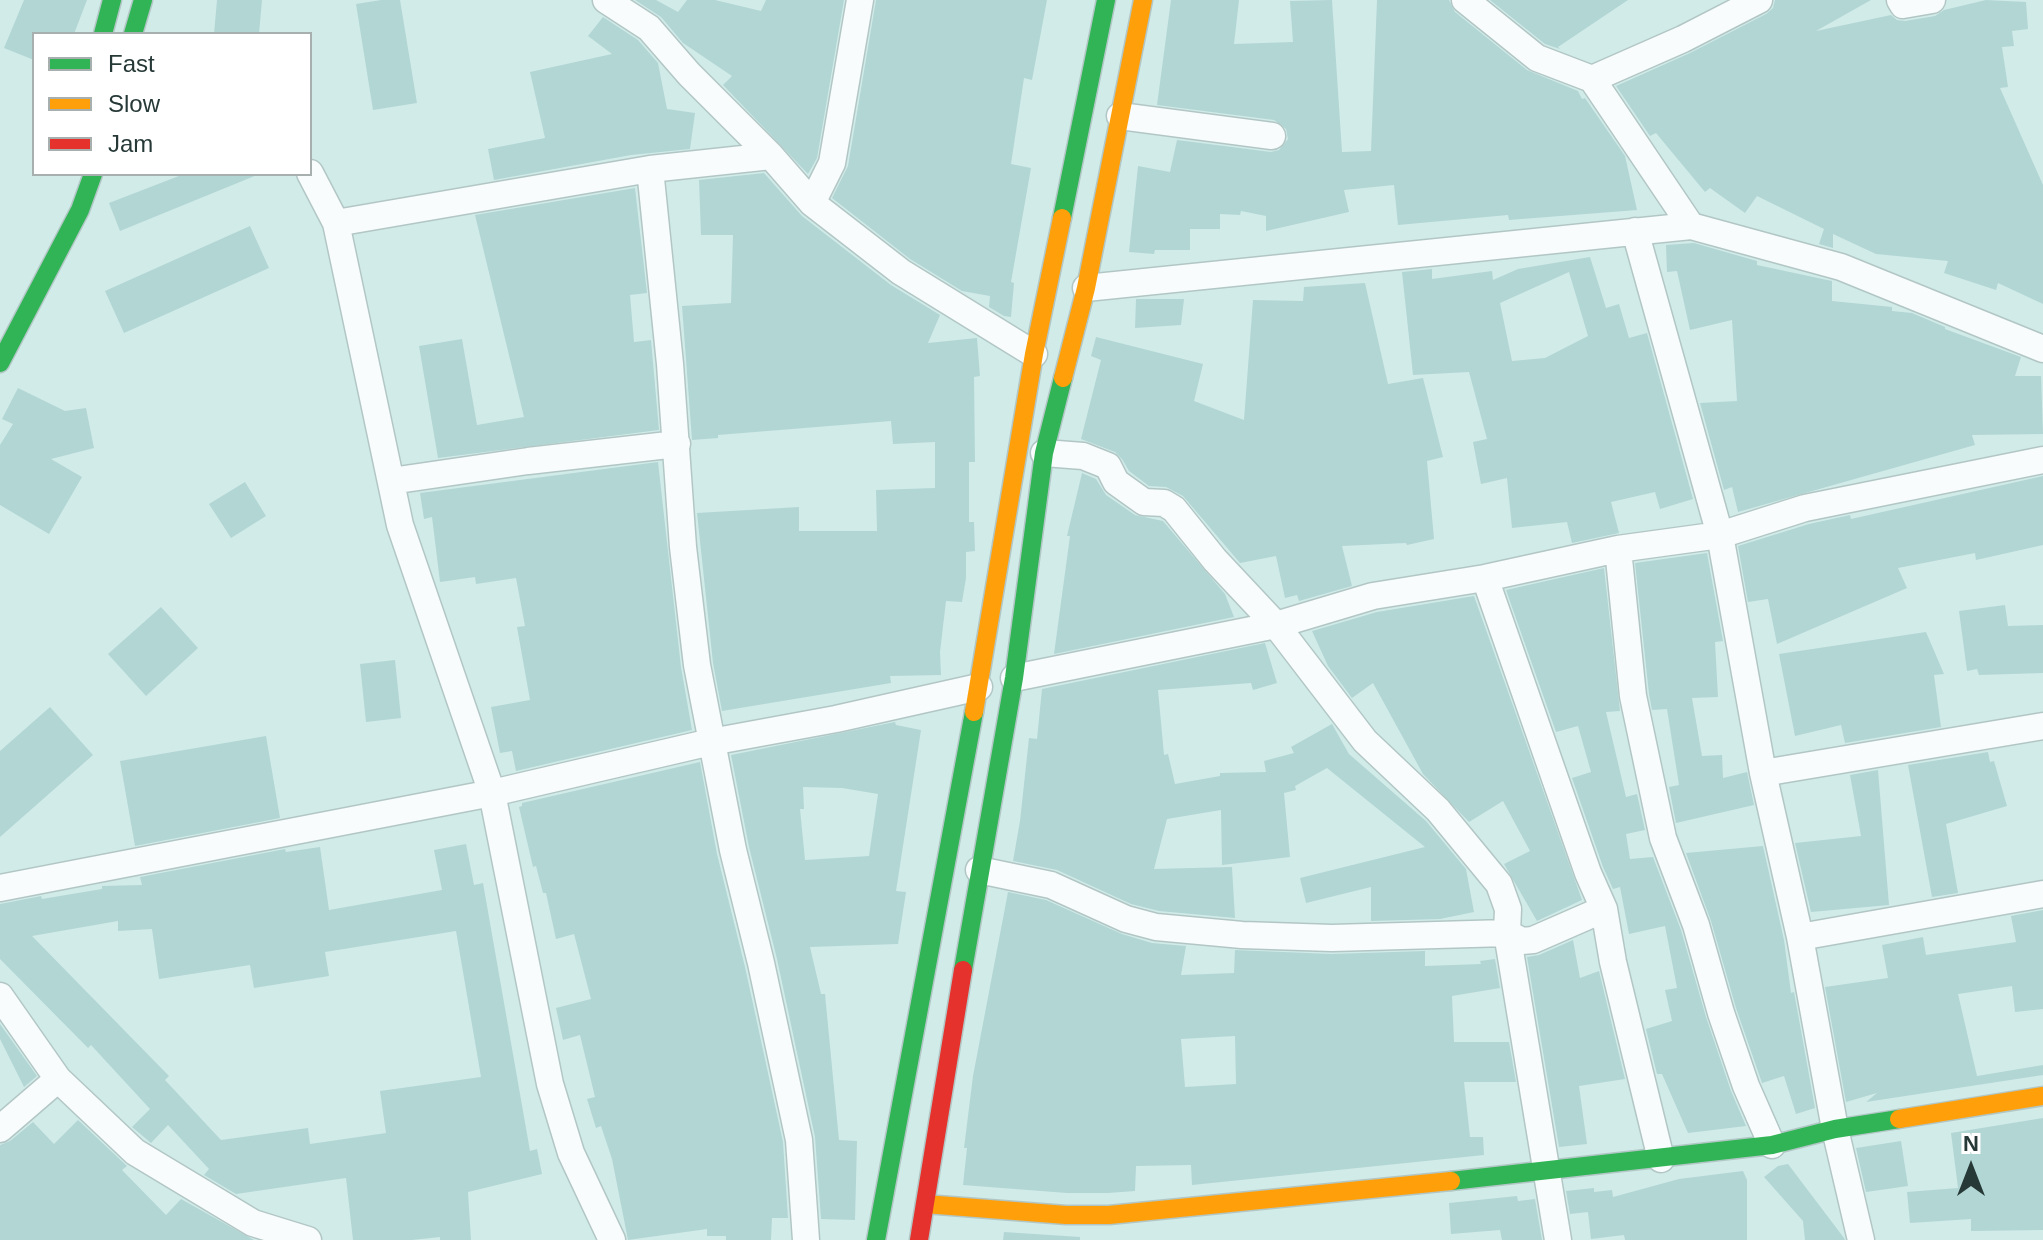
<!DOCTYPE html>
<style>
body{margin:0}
#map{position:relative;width:2043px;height:1240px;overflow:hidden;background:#d1ebe9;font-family:Arial,sans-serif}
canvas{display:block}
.legend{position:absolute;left:32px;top:32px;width:280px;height:144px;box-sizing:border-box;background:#fff;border:2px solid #a8b0af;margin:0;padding:10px 14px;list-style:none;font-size:24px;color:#263937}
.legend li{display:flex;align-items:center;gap:16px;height:40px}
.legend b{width:40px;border:2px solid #a8b0af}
.north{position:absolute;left:1931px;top:1128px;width:80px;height:80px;-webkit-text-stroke:6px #fff;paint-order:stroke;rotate:0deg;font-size:22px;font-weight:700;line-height:32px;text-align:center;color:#263937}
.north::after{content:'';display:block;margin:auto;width:28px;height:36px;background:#263937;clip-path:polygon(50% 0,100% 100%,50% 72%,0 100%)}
</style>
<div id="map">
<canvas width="2043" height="1240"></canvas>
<ul class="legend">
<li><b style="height:10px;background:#30b455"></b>Fast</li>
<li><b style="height:10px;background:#ff9f0a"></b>Slow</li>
<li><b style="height:10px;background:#e5322d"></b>Jam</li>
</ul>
<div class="north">N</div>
</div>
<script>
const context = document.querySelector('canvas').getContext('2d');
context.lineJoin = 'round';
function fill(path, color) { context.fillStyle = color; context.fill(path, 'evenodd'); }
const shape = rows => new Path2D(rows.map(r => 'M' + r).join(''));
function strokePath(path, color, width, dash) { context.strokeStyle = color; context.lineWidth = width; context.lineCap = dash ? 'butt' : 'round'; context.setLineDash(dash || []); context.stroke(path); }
fill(shape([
 [24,0,87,0,74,34,34,34,34,60,4,48],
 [217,0,262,0,259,34,214,34],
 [381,0,400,0,417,103,373,110,356,4],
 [635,0,656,0,678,12,687,0,715,0,761,11,766,0,844,0,817,158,808,174,723,85,732,76,683,43,661,17],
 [876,0,1047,0,1032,80,1024,78,1011,164,1031,168,1011,282,1014,283,1011,317,1004,316,989,307,990,296,962,291,910,259,832,198,848,166],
 [1171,0,1239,0,1234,44,1293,42,1290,1,1332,0,1342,152,1371,151,1377,0,1449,0,1455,12,1527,70,1578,91,1582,99,1585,98,1625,156,1637,210,1509,220,1508,215,1398,225,1394,185,1344,190,1349,212,1266,231,1266,216,1241,211,1240,215,1220,214,1220,229,1190,229,1190,250,1155,250,1154,254,1129,252,1138,166,1170,172,1177,140,1271,152,1279,150,1288,139,1286,129,1274,120,1157,105],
 [1490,0,1628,0,1558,47,1560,49,1545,44],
 [1775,0,1871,0,1816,31,1891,15,1897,20,1905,21,1935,16,1944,10,1986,0,2026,2,2028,29,2012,31,2014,46,2002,47,2008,87,2000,88,2043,185,2043,304,1998,283,1996,290,1944,273,1948,261,1876,254,1833,234,1833,248,1819,244,1824,229,1757,196,1745,213,1710,188,1705,192,1656,133,1650,136,1616,86,1690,53,1766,14,1773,8],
 [603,17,638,40,658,63,667,109,695,113,690,149,631,155,494,180,488,149,545,138,530,72,612,54,588,36],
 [764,173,802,216,891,285,940,315,928,343,977,338,980,376,974,377,975,462,969,462,969,522,974,522,975,551,966,552,966,578,962,602,946,601,940,652,941,675,890,676,891,683,722,711,713,663,697,513,799,507,799,531,877,531,876,490,935,488,935,442,893,444,891,421,718,435,718,438,692,440,682,306,731,303,733,235,701,235,699,180],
 [184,174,257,175,120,231,109,203],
 [635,188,647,293,630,295,634,342,651,340,659,430,438,458,419,346,462,339,477,425,524,417,475,215],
 [250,226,269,268,124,333,105,291],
 [1694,243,1757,261,1757,265,1832,281,1832,301,1892,307,1892,311,1912,313,1945,327,1945,329,2021,357,2015,376,2041,376,2043,434,1972,435,1975,445,1738,512,1732,487,1724,490,1700,403,1737,401,1732,320,1690,330,1677,271,1667,272,1666,245],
 [1590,257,1606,308,1619,304,1629,338,1647,333,1693,499,1660,509,1655,492,1611,502,1619,533,1572,543,1567,522,1512,528,1507,478,1481,484,1473,442,1487,439,1469,372,1413,375,1402,272,1432,269,1432,279,1492,271,1493,280,1518,269],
 [1569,272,1588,336,1545,358,1512,361,1500,303],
 [1365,283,1388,384,1423,378,1443,457,1427,461,1434,539,1407,545,1406,543,1342,546,1352,586,1299,601,1297,595,1285,598,1276,556,1240,563,1183,496,1166,487,1149,486,1129,471,1122,459,1115,452,1081,439,1101,360,1091,356,1096,337,1203,364,1194,401,1244,420,1253,300,1303,301,1304,287],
 [1136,299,1184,299,1181,325,1135,328],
 [18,388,65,411,86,408,94,448,51,459,82,477,49,534,0,505,0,445,13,424,2,419],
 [658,462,681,667,692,730,516,771,512,751,500,753,491,707,530,700,517,627,525,626,516,578,476,584,475,577,440,582,432,517,424,519,420,493],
 [1082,473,1096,479,1106,495,1135,515,1163,521,1225,594,1234,617,1054,654,1070,536,1067,536],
 [2043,476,2043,545,1976,560,1975,553,1898,568,1907,588,1777,644,1768,599,1748,602,1738,546,1809,524,1850,515,1851,519],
 [245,482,266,516,231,538,209,504],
 [1707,553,1723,641,1715,642,1718,697,1692,698,1702,756,1722,755,1723,778,1747,772,1754,805,1676,823,1669,787,1679,785,1667,709,1652,710,1649,694,1635,563],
 [1604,568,1620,711,1606,712,1626,797,1637,794,1645,830,1626,834,1630,859,1653,857,1681,930,1706,1017,1731,1091,1746,1126,1688,1133,1662,1074,1657,1074,1646,1029,1672,1021,1665,990,1677,988,1665,926,1629,934,1620,887,1613,889,1603,867,1572,778,1591,772,1578,726,1556,732,1506,590],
 [1474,596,1582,900,1537,921,1504,864,1530,851,1503,801,1469,822,1423,774,1373,683,1352,698,1328,666,1312,631,1377,612],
 [2005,605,2008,626,2043,625,2043,673,1979,675,1977,669,1967,671,1959,611],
 [161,607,198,648,146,696,108,654],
 [1926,632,1944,674,1934,675,1941,727,1845,743,1841,725,1795,736,1779,654],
 [1265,643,1277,683,1253,690,1251,683,1158,690,1164,755,1168,754,1175,784,1220,776,1220,773,1266,772,1264,761,1294,753,1291,747,1332,724,1349,754,1426,821,1466,869,1474,912,1440,919,1371,921,1371,887,1306,903,1300,878,1425,847,1327,768,1295,786,1296,790,1284,793,1290,857,1222,865,1221,810,1167,819,1154,869,1232,867,1235,918,1159,911,1131,904,1057,870,1013,861,1020,821,1029,738,1037,739,1042,689],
 [395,660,401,718,366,722,360,664],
 [50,707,93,755,0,837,0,751],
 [895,722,896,725,921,730,896,891,906,892,898,944,810,947,821,994,825,994,839,1140,857,1141,855,1220,821,1219,815,1137,777,959,749,847,731,755],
 [803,787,842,788,878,794,869,856,805,860,800,809,804,809],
 [266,736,280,818,135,846,120,761],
 [1988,752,1990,762,1994,761,2007,806,1946,824,1958,893,1932,897,1908,765],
 [700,762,717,854,745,967,783,1142,788,1218,772,1218,771,1240,726,1240,726,1236,707,1236,707,1229,628,1240,612,1159,601,1126,596,1128,587,1099,595,1097,580,1035,563,1040,556,1008,591,999,574,934,556,939,546,893,543,893,536,866,533,867,519,807,522,806,522,803],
 [1878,770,1889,905,1811,912,1795,843,1861,836,1850,775],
 [466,844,474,885,483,883,530,1151,537,1149,542,1174,468,1192,471,1240,440,1240,440,1237,412,1240,353,1240,346,1178,236,1194,204,1175,209,1169,168,1125,151,1143,132,1127,150,1109,91,1045,88,1048,0,959,0,904,41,896,42,899,102,889,102,886,142,885,140,877,285,849,286,852,320,847,329,910,442,890,434,850],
 [118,921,118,931,152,929,159,979,250,965,254,988,329,976,325,952,456,931,481,1077,380,1091,386,1133,310,1144,308,1128,221,1140,165,1080,169,1076,32,936],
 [1763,846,1784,940,1791,993,1794,992,1815,1108,1796,1114,1784,1076,1762,1083,1761,1080,1736,1008,1711,921,1686,853],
 [1008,892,1046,900,1122,934,1152,943,1186,946,1181,975,1234,973,1235,950,1331,954,1425,951,1425,966,1481,964,1480,961,1495,959,1500,988,1452,996,1454,1042,1509,1042,1516,1082,1464,1082,1470,1137,1483,1137,1484,1155,1192,1185,1191,1165,1136,1166,1135,1191,1108,1193,1067,1193,963,1185,967,1148,964,1148,973,1076],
 [1235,1036,1236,1084,1185,1087,1181,1039],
 [2043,910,2043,1009,2015,1012,2012,986,1958,994,1977,1076,2043,1065,2043,1075,1866,1102,1877,1093,1846,1102,1825,987,1888,978,1882,945,1923,937,1926,955,2016,942,2011,916],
 [1573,940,1580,978,1599,971,1625,1079,1579,1086,1587,1144,1559,1147,1527,957,1539,955],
 [0,1024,37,1076,24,1087,0,1039],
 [2043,1118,2043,1230,1971,1231,1971,1219,1910,1223,1907,1192,1958,1188,1951,1133],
 [78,1120,127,1166,122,1170,166,1215,181,1199,254,1240,0,1240,0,1145,10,1141,33,1122,54,1144],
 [1901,1141,1908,1186,1866,1192,1856,1148],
 [1788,1164,1844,1238,1845,1240,1805,1240,1803,1221,1764,1177,1778,1166],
 [1743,1171,1747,1180,1747,1240,1625,1240,1624,1235,1591,1239,1588,1212,1570,1214,1566,1191,1594,1188,1594,1192,1612,1190,1613,1197,1679,1179],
 [1517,1196,1518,1201,1535,1199,1542,1240,1502,1240,1500,1230,1451,1234,1449,1203],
 [1004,1232,1080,1237,1080,1240,1003,1240]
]), '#b2d6d4');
const street = shape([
 [606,0,649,28,689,74,771,156,812,203,901,272,1034,354],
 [1465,0,1537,58,1592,79,1691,226],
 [1900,0,1903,5,1932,0],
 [1592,79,1683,39,1759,0],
 [1120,116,1272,136],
 [650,169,670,364,683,547,697,665,733,850,761,963,799,1140,806,1240],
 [310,173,336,223,400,525,492,793,550,1084,571,1153,612,1240],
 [812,203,832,163,860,0],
 [336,223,650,169,771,156],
 [1635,231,1720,535,1763,773,1800,937,1835,1129,1861,1240],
 [1086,288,1691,226,1841,267,2043,349],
 [1044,453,1083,456,1108,466,1116,482,1144,502,1164,503,1174,509,1215,560,1276,625,1365,741,1438,810,1499,884,1508,909,1507,933,1558,1240],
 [391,481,528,461,677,444],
 [1618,549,1633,696,1663,838,1696,925,1721,1013,1746,1086,1772,1145],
 [1485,578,1588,873,1604,909,1613,962,1661,1159],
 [1014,678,1276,625,1373,596,1485,578,1618,549,1720,535,1805,508,2043,460],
 [1763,773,2043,726],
 [979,870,1051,885,1126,919,1156,927,1242,935,1332,938,1507,933,1522,941,1533,940,1604,909],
 [0,888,492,793,711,742,836,719,979,687],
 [1800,937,2043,894],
 [0,996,58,1079,135,1152,253,1223,308,1240],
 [0,1129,58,1079]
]);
const fast = shape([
 [103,34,112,0],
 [133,34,143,0],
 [1062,218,1106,0],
 [0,363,80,210,93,174],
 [963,970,1014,678,1044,453,1063,378],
 [1451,1181,1772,1145,1835,1129,1899,1119],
 [876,1240,974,712]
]);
const slow = shape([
 [1063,378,1086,288,1143,0],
 [974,712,1034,354,1062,218],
 [1899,1119,2043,1096],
 [925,1204,1066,1215,1109,1215,1451,1181]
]);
const jam = shape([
 [919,1240,963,970]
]);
strokePath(street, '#b2c7c5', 29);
strokePath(fast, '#b2c7c5', 21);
strokePath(slow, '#b2c7c5', 21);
strokePath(jam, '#b2c7c5', 21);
strokePath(street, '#f8fcfc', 26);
strokePath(fast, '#30b455', 18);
strokePath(slow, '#ff9f0a', 18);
strokePath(jam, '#e5322d', 18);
</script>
